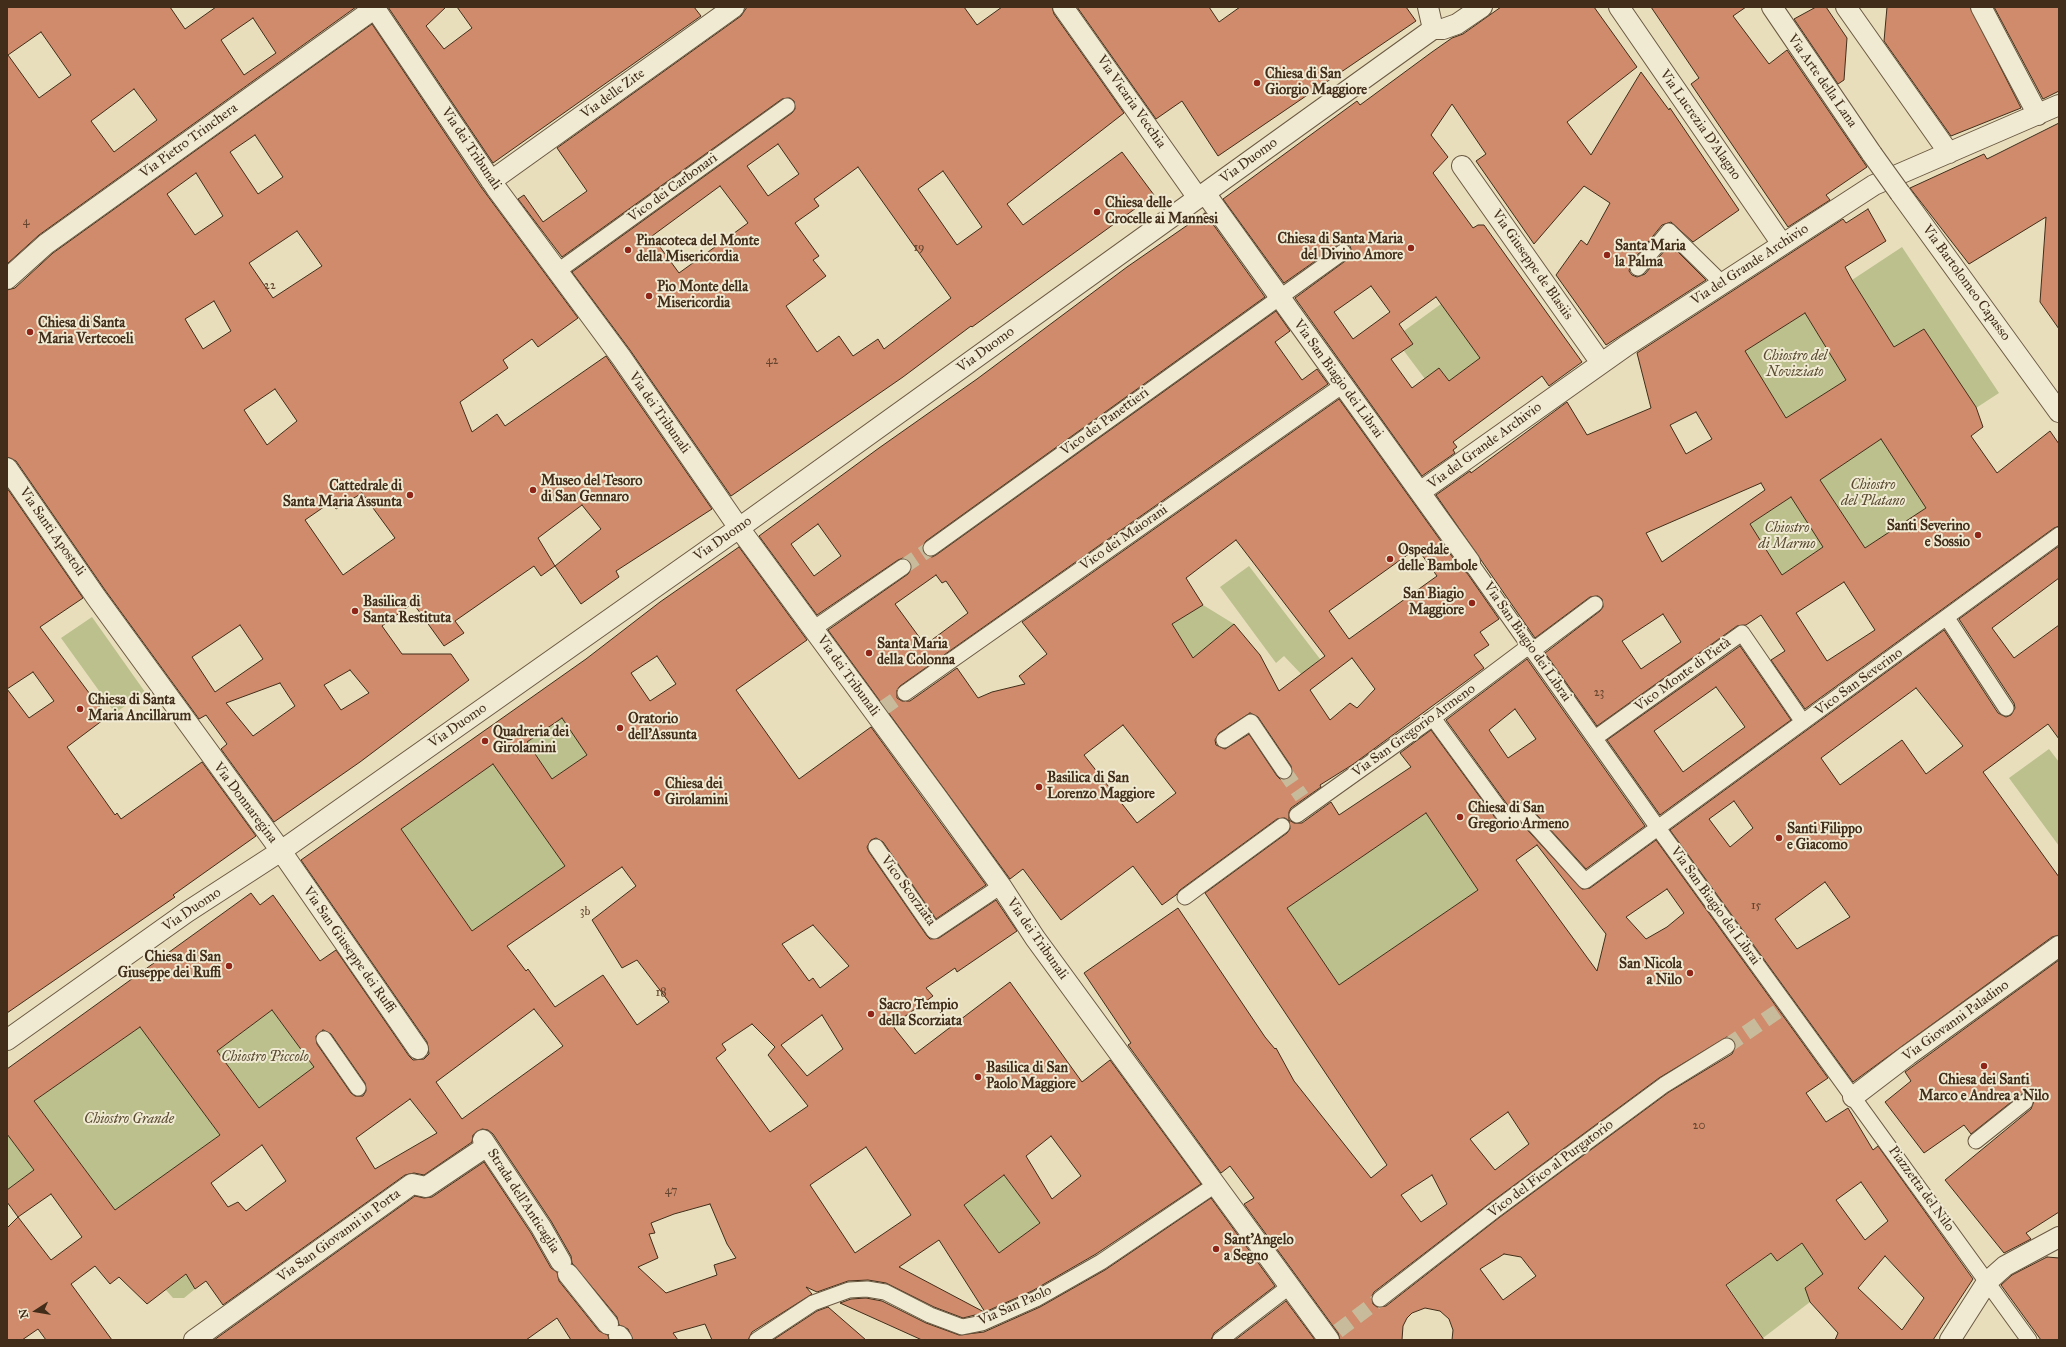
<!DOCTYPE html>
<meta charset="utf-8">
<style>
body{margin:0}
#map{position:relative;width:2066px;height:1347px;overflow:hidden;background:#e8debc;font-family:"IM FELL Great Primer",serif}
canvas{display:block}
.frame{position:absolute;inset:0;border:8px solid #412d19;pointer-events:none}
.north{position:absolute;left:16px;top:1291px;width:40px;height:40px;-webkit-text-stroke:3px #f0ead3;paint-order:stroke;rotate:258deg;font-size:11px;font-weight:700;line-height:16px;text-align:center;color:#412d19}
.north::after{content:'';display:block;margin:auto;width:14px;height:18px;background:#412d19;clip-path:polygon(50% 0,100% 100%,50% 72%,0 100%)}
</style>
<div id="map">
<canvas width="2066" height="1347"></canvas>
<div class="frame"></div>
<div class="north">N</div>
</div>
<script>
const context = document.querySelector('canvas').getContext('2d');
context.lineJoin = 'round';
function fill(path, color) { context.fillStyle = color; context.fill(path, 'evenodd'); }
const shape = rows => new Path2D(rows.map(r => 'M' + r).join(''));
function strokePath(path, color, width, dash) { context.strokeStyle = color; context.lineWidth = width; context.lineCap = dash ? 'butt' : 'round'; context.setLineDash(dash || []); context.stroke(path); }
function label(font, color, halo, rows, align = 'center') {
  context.font = font + ' "IM FELL Great Primer",serif'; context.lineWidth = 4; context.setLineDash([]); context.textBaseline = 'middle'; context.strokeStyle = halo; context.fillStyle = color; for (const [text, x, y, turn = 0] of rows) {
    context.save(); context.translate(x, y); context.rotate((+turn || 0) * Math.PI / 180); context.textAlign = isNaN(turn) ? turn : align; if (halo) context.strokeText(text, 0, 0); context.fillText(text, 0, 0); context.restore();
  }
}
fill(shape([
 [1902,247,1999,393,1976,408,1924,329,1894,347,1852,280],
 [1441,304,1480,358,1449,381,1439,368,1425,379,1404,351,1413,344,1404,331],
 [1805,313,1846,380,1786,418,1745,351],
 [1881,439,1926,508,1865,548,1820,480],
 [1791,497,1823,547,1782,575,1750,524],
 [1249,566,1320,659,1302,675,1284,656,1276,663,1220,587],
 [1203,605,1234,624,1193,658,1172,624],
 [92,617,145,692,115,713,61,638],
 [562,718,587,755,552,779,527,742],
 [2049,749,2059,762,2059,846,2009,778],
 [493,764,565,866,472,931,401,829],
 [1426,813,1478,890,1339,985,1287,908],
 [272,1010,314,1067,259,1108,217,1051],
 [140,1027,220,1135,115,1210,34,1101],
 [7,1134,34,1170,7,1190],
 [1004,1175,1040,1223,999,1253,964,1205],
 [1802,1243,1836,1264,1805,1288,1810,1302,1763,1338,1727,1285,1771,1253,1777,1261],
 [186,1274,195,1289,184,1298,173,1298,166,1290]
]), '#bbc08d');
const building = shape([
 [7,7,170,7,185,29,216,7,356,7,39,235,7,264,7,7],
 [253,18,276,53,244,75,221,40,253,18],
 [41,32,71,75,39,98,8,55,41,32],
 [134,89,157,120,114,152,91,121,134,89],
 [388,7,446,7,426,26,444,49,472,28,457,7,694,7,701,16,493,163,388,7],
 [747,7,964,7,977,25,1002,7,1052,7,1054,14,1124,113,1007,204,1023,225,1122,152,1154,195,972,327,971,326,903,377,731,496,630,350,572,272,792,113,795,109,794,101,790,98,782,99,562,257,518,199,524,195,543,222,587,191,557,148,741,16,747,7],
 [778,144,799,174,768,196,747,166,778,144],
 [858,167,951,298,884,349,878,339,853,356,839,336,817,352,786,306,826,276,813,260,819,256,795,223,819,206,814,199,858,167],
 [943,171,982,227,957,245,918,189,943,171],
 [720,186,748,223,679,273,652,236,720,186],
 [1077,7,1209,7,1219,22,1240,7,1406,7,1416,21,1218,156,1182,101,1156,119,1077,7],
 [1501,7,1594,7,1637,67,1567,122,1591,155,1641,72,1669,110,1670,108,1739,210,1693,242,1671,222,1662,225,1631,263,1629,271,1632,275,1637,277,1645,274,1670,244,1706,280,1606,345,1556,275,1581,240,1587,245,1610,203,1584,186,1534,244,1476,161,1486,154,1452,104,1431,135,1448,157,1433,173,1473,228,1478,225,1484,225,1582,362,1549,386,1542,376,1453,442,1457,447,1453,450,1455,453,1422,476,1295,298,1348,259,1352,252,1350,246,1342,243,1338,245,1284,283,1223,199,1357,101,1360,105,1432,52,1452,38,1463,34,1501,7],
 [1371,286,1390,312,1353,339,1334,312,1371,286],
 [1436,297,1480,358,1449,381,1439,368,1412,388,1391,359,1413,344,1399,324,1436,297],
 [1651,7,1746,7,1733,16,1769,64,1787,50,1867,167,1826,195,1830,200,1788,227,1691,84,1699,78,1651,7],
 [1816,7,1826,7,1847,38,1844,80,1838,84,1794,19,1816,7],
 [1887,7,1970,7,2021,108,1951,136,1884,41,1887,7],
 [1994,7,2059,7,2059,91,2043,99,1994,7],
 [372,24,481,187,578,318,538,347,532,339,503,360,508,368,460,402,472,432,497,414,505,426,606,356,712,509,616,571,619,577,581,604,555,566,541,576,534,566,455,621,464,633,444,646,413,603,382,626,402,654,451,654,469,680,360,762,274,822,221,749,227,744,206,715,199,719,105,590,16,461,7,457,7,290,15,288,53,253,372,24],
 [255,135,283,177,258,194,230,152,255,135],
 [196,173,223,216,195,235,167,194,196,173],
 [297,231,322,266,273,298,249,263,297,231],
 [214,301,231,331,203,349,185,319,214,301],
 [275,389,297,421,267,445,244,410,275,389],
 [362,493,395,538,343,575,305,520,331,502,336,509,362,493],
 [582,505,601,529,555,566,538,538,582,505],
 [240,625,263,659,215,692,192,657,240,625],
 [350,670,369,693,341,710,324,685,350,670],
 [280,683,295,706,253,736,226,703,280,683],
 [2059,123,2059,329,2040,302,2046,217,1969,264,1910,188,1984,154,1987,159,2059,123],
 [1868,209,1886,241,1845,267,1852,280,1894,347,1924,329,1976,407,1983,427,1971,436,1997,473,2050,431,2059,444,2059,526,2054,528,1805,709,1771,660,1785,651,1761,615,1746,625,1737,626,1597,726,1545,653,1600,611,1603,607,1602,599,1598,596,1590,597,1535,638,1436,495,1470,471,1471,473,1567,402,1587,435,1651,408,1637,353,1843,219,1846,223,1868,209],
 [1805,313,1846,380,1786,418,1745,351,1805,313],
 [1696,412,1712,439,1686,454,1670,425,1696,412],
 [1881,439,1926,508,1865,548,1820,480,1881,439],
 [1761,483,1765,490,1662,562,1646,533,1761,483],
 [1791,497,1823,547,1782,575,1750,524,1791,497],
 [1844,582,1875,630,1827,661,1796,613,1844,582],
 [1663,614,1681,642,1641,669,1622,641,1663,614],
 [1205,213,1265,297,926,541,922,548,924,554,932,557,936,555,1276,311,1290,331,1275,342,1302,380,1317,369,1328,384,900,686,897,690,897,698,902,701,910,701,957,668,978,698,992,692,1025,684,1019,676,1047,654,1022,622,1339,399,1461,569,1467,573,1499,619,1480,632,1489,645,1474,655,1484,668,1352,765,1320,785,1321,787,1291,808,1289,812,1289,820,1294,823,1302,823,1331,802,1339,815,1411,767,1400,753,1431,730,1499,823,1506,827,1520,822,1582,889,1590,888,1656,840,1828,1078,1806,1093,1826,1122,1848,1108,1873,1150,1878,1146,1973,1279,1933,1340,1835,1340,1838,1333,1810,1302,1805,1288,1823,1274,1802,1243,1777,1261,1771,1253,1726,1285,1764,1340,1452,1340,1453,1330,1449,1319,1440,1311,1425,1308,1412,1313,1407,1318,1403,1326,1402,1340,1340,1340,1338,1333,1244,1204,1254,1198,1230,1166,1221,1173,1128,1045,1131,1043,1084,973,1178,908,1265,1037,1275,1049,1276,1048,1294,1081,1371,1178,1387,1165,1205,893,1287,833,1290,829,1289,821,1285,818,1277,819,1180,890,1176,895,1162,905,1133,866,1061,920,1023,869,1010,879,828,630,908,574,912,567,910,562,903,558,898,560,817,615,759,536,879,448,977,379,1127,267,1205,213],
 [818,524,841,556,814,576,791,544,818,524],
 [1236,540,1325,656,1279,691,1260,655,1234,624,1193,658,1172,624,1203,605,1186,578,1236,540],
 [1417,548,1437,576,1349,639,1329,611,1417,548],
 [936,575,942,583,946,581,968,613,925,645,895,604,936,575],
 [1352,658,1375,689,1357,708,1350,703,1330,720,1310,690,1352,658],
 [1250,713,1258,717,1291,766,1292,775,1289,779,1280,779,1277,776,1249,734,1225,749,1216,745,1215,740,1219,733,1250,713],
 [1123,725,1176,793,1137,823,1084,755,1123,725],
 [1426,813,1478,890,1339,985,1287,908,1426,813],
 [1537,845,1606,934,1597,971,1516,860,1537,845],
 [1667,889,1684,913,1667,927,1646,939,1626,917,1667,889],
 [1727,1037,1732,1038,1736,1045,1732,1054,1669,1092,1500,1217,1386,1306,1377,1307,1373,1304,1372,1296,1374,1292,1490,1203,1659,1078,1727,1037],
 [1508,1112,1529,1144,1495,1170,1470,1139,1508,1112],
 [1432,1175,1447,1204,1421,1222,1401,1195,1432,1175],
 [1861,1182,1888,1221,1865,1240,1836,1200,1861,1182],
 [1504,1254,1521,1257,1536,1276,1503,1300,1480,1269,1504,1254],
 [1885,1256,1924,1298,1902,1330,1858,1288,1885,1256],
 [7,488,83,598,40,627,107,717,67,747,115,815,117,813,121,819,202,762,256,836,173,895,175,897,7,1013,7,488],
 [33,672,54,701,29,718,7,689,33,672],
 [2059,546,2059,578,1992,628,2014,658,2059,625,2059,739,2048,724,1983,772,2059,877,2059,935,2052,937,1853,1082,1670,830,1944,630,1998,713,2006,717,2011,715,2015,708,2014,703,1959,619,2059,546],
 [1916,688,1963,746,1926,774,1902,740,1840,785,1821,758,1916,688],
 [1734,801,1753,828,1730,847,1709,819,1734,801],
 [1825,882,1850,917,1797,949,1775,919,1825,882],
 [739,547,807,640,736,690,799,779,871,727,986,885,936,919,883,842,876,838,871,840,867,847,869,852,927,936,930,939,939,938,996,900,1017,931,957,972,955,968,926,988,933,996,893,1025,895,1029,915,1054,1010,982,1082,1082,1110,1060,1201,1184,1096,1254,1032,1291,985,1312,939,1240,899,1267,984,1312,979,1314,963,1318,934,1307,886,1283,868,1280,848,1281,817,1292,806,1287,812,1294,752,1332,748,1340,712,1340,705,1324,673,1333,678,1340,633,1340,628,1329,619,1325,617,1317,572,1263,571,1256,551,1221,493,1134,488,1130,482,1129,473,1135,472,1142,424,1175,414,1173,405,1175,223,1305,206,1281,195,1289,186,1274,147,1304,119,1277,110,1284,95,1266,71,1284,112,1340,46,1340,38,1329,22,1340,7,1340,7,1228,18,1217,7,1202,7,1190,34,1170,7,1134,7,1069,251,893,260,905,273,895,320,961,336,950,409,1056,413,1060,424,1059,429,1054,427,1042,301,860,586,659,660,602,739,547],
 [657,656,676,684,650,701,631,673,657,656],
 [562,718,587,755,552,779,527,742,562,718],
 [493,764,565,866,472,931,401,829,493,764],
 [622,867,636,886,592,920,622,968,637,960,669,1002,637,1025,603,975,555,1007,528,969,526,971,507,946,622,867],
 [813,925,849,966,820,988,813,978,809,981,782,944,813,925],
 [534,1009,563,1046,462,1119,436,1082,534,1009],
 [272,1010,314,1067,259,1108,217,1051,272,1010],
 [822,1015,843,1049,807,1076,781,1045,822,1015],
 [752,1024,775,1047,768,1055,808,1106,770,1132,716,1058,726,1050,722,1044,752,1024],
 [140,1027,220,1135,115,1210,34,1101,140,1027],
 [323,1030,331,1034,365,1083,366,1091,363,1096,355,1096,351,1093,317,1044,316,1036,323,1030],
 [410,1099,437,1133,375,1169,356,1138,410,1099],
 [1051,1136,1081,1176,1052,1199,1026,1156,1051,1136],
 [262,1145,286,1181,246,1211,238,1202,228,1207,211,1183,262,1145],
 [866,1147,911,1215,855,1253,810,1185,866,1147],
 [1004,1175,1040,1223,999,1253,964,1205,1004,1175],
 [51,1194,82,1237,51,1260,18,1217,51,1194],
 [710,1204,727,1244,736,1258,714,1265,717,1275,666,1293,638,1267,658,1258,649,1234,655,1233,651,1223,674,1214,710,1204],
 [1740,646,1791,720,1660,815,1607,740,1740,646],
 [1716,687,1745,727,1683,772,1654,731,1716,687],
 [1527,659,1645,826,1586,869,1528,805,1519,803,1509,807,1446,720,1527,659],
 [1515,709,1536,739,1508,758,1489,730,1515,709],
 [2059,960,2059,1212,2026,1233,2031,1239,2004,1253,1945,1180,2031,1109,2034,1101,2032,1096,2024,1093,2020,1095,1971,1134,1964,1125,1924,1153,1885,1102,1911,1081,1905,1072,2059,960],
 [484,1162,531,1233,551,1268,557,1272,559,1281,599,1331,608,1335,609,1340,571,1340,557,1318,526,1340,214,1340,415,1196,424,1198,432,1197,484,1162],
 [1211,1198,1275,1286,1214,1333,1211,1340,922,1340,840,1303,851,1299,866,1298,882,1301,926,1323,959,1335,984,1332,1040,1307,1105,1270,1211,1198],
 [2047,1257,2059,1258,2059,1340,2041,1340,2001,1285,2012,1275,2047,1257],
 [1286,1301,1315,1340,1235,1340,1286,1301],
 [828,1307,866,1340,773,1340,817,1311,828,1307]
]);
fill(building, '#cf8b6b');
strokePath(building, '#412d19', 1);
strokePath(shape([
 [903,567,931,548],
 [882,709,905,693],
 [1284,771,1302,797],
 [1727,1046,1787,1005],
 [1338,1331,1380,1299]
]), '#c7bb9b', 15, [15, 8]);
const pedestrian = shape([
 [1638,268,1669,231,1722,283],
 [558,271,787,106],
 [931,548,1343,252],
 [1470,562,1658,828,2029,1340],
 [1947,618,2006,708],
 [813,629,903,567],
 [1532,651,1595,604],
 [905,693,1343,385],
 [1433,718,1506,818,1522,811,1585,881,2059,535],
 [1595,738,1742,633,1803,722],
 [1224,740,1251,722,1284,771],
 [1297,815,1433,718,1529,646],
 [876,847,934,931,1001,886],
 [1185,897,1282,826],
 [324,1039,358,1088],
 [1976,1141,2025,1102],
 [1380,1299,1495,1210,1664,1085,1727,1046],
 [757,1340,813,1303,849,1290,867,1289,885,1292,930,1315,962,1327,982,1323,1036,1299,1101,1262,1215,1185],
 [1220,1340,1290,1286]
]);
const minor = shape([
 [374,7,496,188,621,357,739,528,939,800,1001,886,1035,938,1329,1340],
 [1063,7,1198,198],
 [1428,7,1433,29],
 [1619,7,1782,244],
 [1772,7,1872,154],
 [1846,7,1949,153],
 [1981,7,2038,115],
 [1462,166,1601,363],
 [491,181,734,7],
 [1205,193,1470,562],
 [1900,193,2059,412],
 [7,279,46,244,375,8],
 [7,468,96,597,281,851,418,1049],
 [1420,492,1626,346,1874,185,2059,105],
 [7,1040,187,912,281,851,739,528,1433,29,1443,29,1457,24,1482,7],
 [1853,1097,1908,1055,2059,946],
 [483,1140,541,1227,561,1262],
 [568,1274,608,1324],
 [619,1336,622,1340],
 [194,1340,412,1184,426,1187,487,1146],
 [1950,1340,1987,1282,2005,1266,2059,1237]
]);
strokePath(pedestrian, '#6b5942', 17);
strokePath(minor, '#6b5942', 22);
strokePath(pedestrian, '#f0ead3', 15);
strokePath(minor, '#f0ead3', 20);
const minorBridge = shape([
 [1872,154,1900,193]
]);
strokePath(minorBridge, '#6b5942', 22, []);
strokePath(minorBridge, '#f0ead3', 20);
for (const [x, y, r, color] of [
 [1257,83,4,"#8f2418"],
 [1097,212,4,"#8f2418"],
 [1411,248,4,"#8f2418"],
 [628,250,4,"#8f2418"],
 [1607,255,4,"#8f2418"],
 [649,296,4,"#8f2418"],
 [30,332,4,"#8f2418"],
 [533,490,4,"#8f2418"],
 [410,495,4,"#8f2418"],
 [1978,535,4,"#8f2418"],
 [1390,559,4,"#8f2418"],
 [1472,603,4,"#8f2418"],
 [355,611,4,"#8f2418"],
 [869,653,4,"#8f2418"],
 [80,709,4,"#8f2418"],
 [620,728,4,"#8f2418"],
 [485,741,4,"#8f2418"],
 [1039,787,4,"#8f2418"],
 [657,793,4,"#8f2418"],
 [1460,817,4,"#8f2418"],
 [1779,838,4,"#8f2418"],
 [229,966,4,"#8f2418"],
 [1690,973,4,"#8f2418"],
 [871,1014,4,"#8f2418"],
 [1984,1066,4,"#8f2418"],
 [978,1077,4,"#8f2418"],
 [1216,1249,4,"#8f2418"]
]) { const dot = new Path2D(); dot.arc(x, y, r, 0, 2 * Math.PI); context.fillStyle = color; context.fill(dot); strokePath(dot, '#f0ead3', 1.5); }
label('12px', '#64442e', null, [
 ["4",26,222],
 ["19",919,248],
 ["22",270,286],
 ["42",772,361],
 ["23",1599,693],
 ["15",1756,906],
 ["3b",585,912],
 ["18",661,993],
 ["20",1699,1126],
 ["47",671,1191]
]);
label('bold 14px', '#412d19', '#f0ead3', [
 ["Chiesa di San",1265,75],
 ["Giorgio Maggiore",1265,91],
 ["Chiesa delle",1105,204],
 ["Crocelle ai Mannesi",1105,220],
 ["Chiesa di Santa Maria",1403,240,"right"],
 ["del Divino Amore",1403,256,"right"],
 ["Pinacoteca del Monte",636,242],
 ["della Misericordia",636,258],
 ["Santa Maria",1615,247],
 ["la Palma",1615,263],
 ["Pio Monte della",657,288],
 ["Misericordia",657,304],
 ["Chiesa di Santa",38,324],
 ["Maria Vertecoeli",38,340],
 ["Museo del Tesoro",541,482],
 ["di San Gennaro",541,498],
 ["Cattedrale di",402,487,"right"],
 ["Santa Maria Assunta",402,503,"right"],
 ["Santi Severino",1970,527,"right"],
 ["e Sossio",1970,543,"right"],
 ["Ospedale",1398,551],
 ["delle Bambole",1398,567],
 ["San Biagio",1464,595,"right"],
 ["Maggiore",1464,611,"right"],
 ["Basilica di",363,603],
 ["Santa Restituta",363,619],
 ["Santa Maria",877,645],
 ["della Colonna",877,661],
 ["Chiesa di Santa",88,701],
 ["Maria Ancillarum",88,717],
 ["Oratorio",628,720],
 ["dell'Assunta",628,736],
 ["Quadreria dei",493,733],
 ["Girolamini",493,749],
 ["Basilica di San",1047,779],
 ["Lorenzo Maggiore",1047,795],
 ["Chiesa dei",665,785],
 ["Girolamini",665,801],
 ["Chiesa di San",1468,809],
 ["Gregorio Armeno",1468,825],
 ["Santi Filippo",1787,830],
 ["e Giacomo",1787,846],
 ["Chiesa di San",221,958,"right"],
 ["Giuseppe dei Ruffi",221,974,"right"],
 ["San Nicola",1682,965,"right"],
 ["a Nilo",1682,981,"right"],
 ["Sacro Tempio",879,1006],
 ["della Scorziata",879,1022],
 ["Basilica di San",986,1069],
 ["Paolo Maggiore",986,1085],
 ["Chiesa dei Santi",1984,1081,"center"],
 ["Marco e Andrea a Nilo",1984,1097,"center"],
 ["Sant'Angelo",1224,1241],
 ["a Segno",1224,1257]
], 'left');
label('14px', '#412d19', '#f0ead3', [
 ["Via Arte della Lana",1822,81,55],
 ["Via delle Zite",613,94,-36],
 ["Via Vicaria Vecchia",1131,102,55],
 ["Via Lucrezia D'Alagno",1700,125,55],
 ["Via Pietro Trinchera",189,141,-36],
 ["Via dei Tribunali",471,149,56],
 ["Via Duomo",1249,161,-36],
 ["Vico dei Carbonari",673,188,-36],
 ["Via Giuseppe de Blasiis",1532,265,55],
 ["Via del Grande Archivio",1750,265,-33],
 ["Via Bartolomeo Capasso",1966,283,54],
 ["Via Duomo",986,350,-36],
 ["Via San Biagio dei Librai",1338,379,54],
 ["Via dei Tribunali",659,413,55],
 ["Vico dei Panettieri",1105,422,-36],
 ["Via del Grande Archivio",1485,446,-36],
 ["Via Santi Apostoli",52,532,55],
 ["Vico dei Maiorani",1124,538,-35],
 ["Via Duomo",723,539,-35],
 ["Via San Biagio dei Librai",1527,642,55],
 ["Vico Monte di Pietà",1683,675,-36],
 ["Via dei Tribunali",848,676,54],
 ["Vico San Severino",1859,682,-36],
 ["Via Duomo",458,726,-35],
 ["Via San Gregorio Armeno",1414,731,-36],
 ["Via Donnaregina",245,803,53],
 ["Vico Scorziata",908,891,54],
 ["Via San Biagio dei Librai",1715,906,54],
 ["Via Duomo",192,910,-34],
 ["Via dei Tribunali",1037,939,55],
 ["Via San Giuseppe dei Ruffi",349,950,55],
 ["Via Giovanni Paladino",1956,1021,-36],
 ["Vico del Fico al Purgatorio",1551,1169,-37],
 ["Piazzetta del Nilo",1921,1189,54],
 ["Strada dell'Anticaglia",523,1201,57],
 ["Via San Giovanni in Porta",339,1236,-36],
 ["Via San Paolo",1015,1306,-24]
]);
label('italic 14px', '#594a30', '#f0ead3', [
 ["Chiostro del",1795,357],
 ["Noviziato",1795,373],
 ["Chiostro",1873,486],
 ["del Platano",1873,502],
 ["Chiostro",1787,529],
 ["di Marmo",1787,545],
 ["Chiostro Piccolo",265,1058],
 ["Chiostro Grande",129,1120]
]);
</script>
